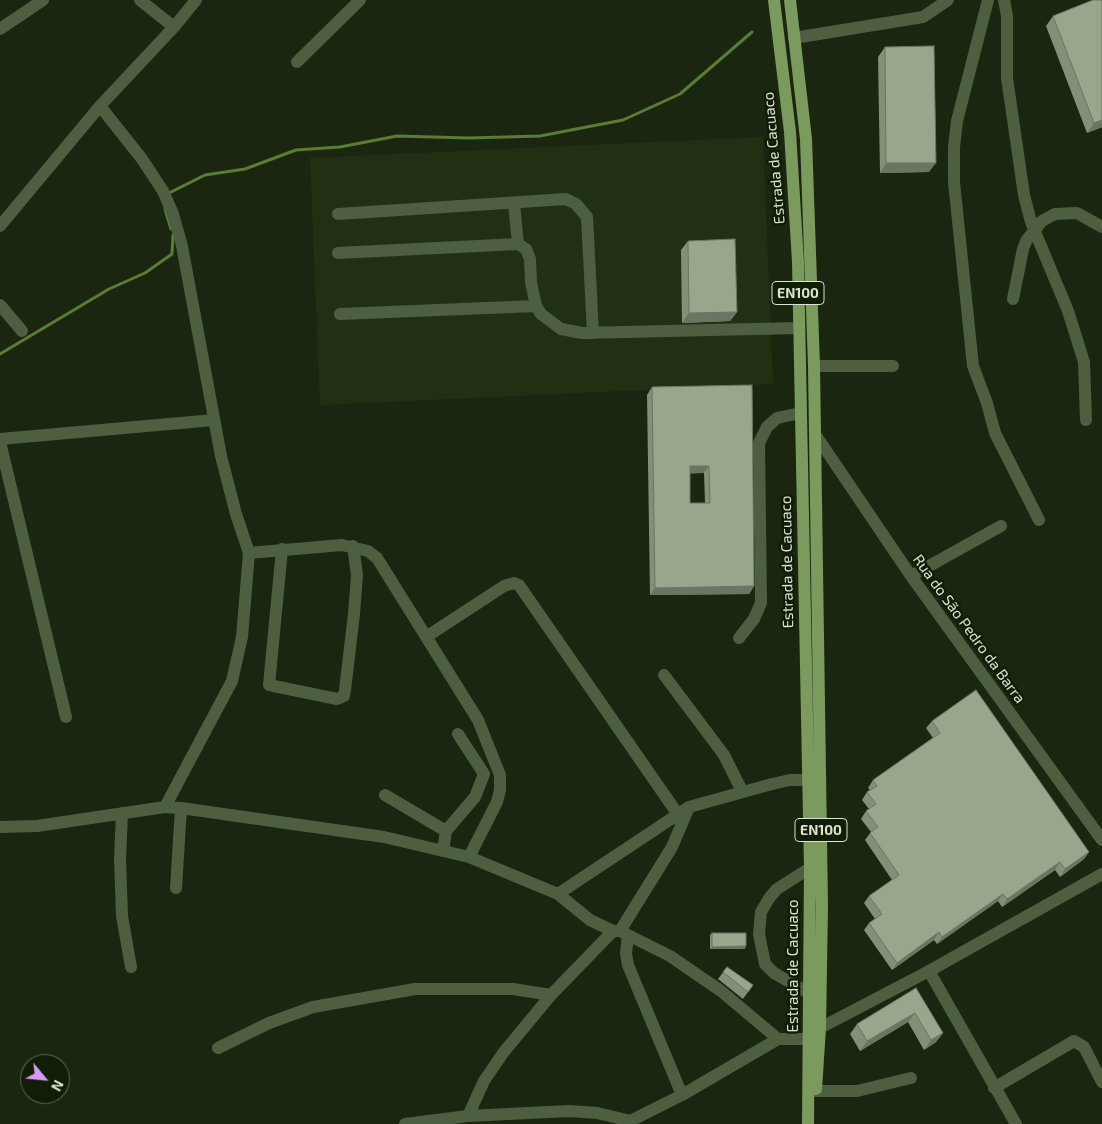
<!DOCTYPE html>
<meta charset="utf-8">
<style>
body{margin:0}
#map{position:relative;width:1102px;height:1124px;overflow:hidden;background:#1b2611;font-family:"Exo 2",sans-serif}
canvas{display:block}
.north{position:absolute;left:20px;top:1054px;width:50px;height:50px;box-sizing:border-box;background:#121d07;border:1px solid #626c59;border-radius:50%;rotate:118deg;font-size:14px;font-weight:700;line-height:20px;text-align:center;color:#dae2d4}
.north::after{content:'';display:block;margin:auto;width:18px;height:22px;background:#d69bfa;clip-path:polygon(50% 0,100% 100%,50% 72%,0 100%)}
</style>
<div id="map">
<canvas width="1102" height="1124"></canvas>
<div class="north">N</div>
</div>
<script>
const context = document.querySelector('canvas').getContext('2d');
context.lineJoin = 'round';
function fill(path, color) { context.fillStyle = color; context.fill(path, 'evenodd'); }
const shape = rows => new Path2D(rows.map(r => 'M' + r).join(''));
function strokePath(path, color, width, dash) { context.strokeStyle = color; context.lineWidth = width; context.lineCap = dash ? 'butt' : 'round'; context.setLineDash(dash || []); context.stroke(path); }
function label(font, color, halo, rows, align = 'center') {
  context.font = font + ' "Exo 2",sans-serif'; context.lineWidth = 5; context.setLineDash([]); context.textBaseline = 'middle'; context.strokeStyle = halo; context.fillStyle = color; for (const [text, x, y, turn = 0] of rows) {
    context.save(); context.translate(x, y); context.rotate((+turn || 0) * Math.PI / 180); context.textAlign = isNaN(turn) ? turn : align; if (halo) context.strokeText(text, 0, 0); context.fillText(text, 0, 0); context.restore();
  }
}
fill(shape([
 [763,137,773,384,320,405,310,158]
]), '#213013');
strokePath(shape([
 [167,194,205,175,245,169,296,150,340,147,397,136,469,138,540,136,623,120,680,94,752,32],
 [165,209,171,229],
 [0,354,109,289,145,273,172,254,173,235]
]), '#587d34', 3);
strokePath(shape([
 [140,0,174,27],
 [988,0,957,121,954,147,954,182,973,366,987,403,995,433,1039,520],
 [1004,0,1007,16,1007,78,1024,195,1031,222,1068,311,1084,362,1086,420],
 [0,29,43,0],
 [794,38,923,17,948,0],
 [297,62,360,0],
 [100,106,142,159,163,191,173,214,182,246,221,456,236,514,249,553,242,637,232,681,165,807],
 [514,203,518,244],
 [338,214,566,199,576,204,587,217,593,333],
 [0,226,100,106,174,27,196,0],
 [338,253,518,244,526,249,530,259,531,282,536,306,541,314,561,329,582,333,798,328],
 [1013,299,1023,249,1026,241,1042,221,1055,214,1077,213,1102,227],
 [0,305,22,331],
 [340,314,536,306],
 [814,366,893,366],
 [815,434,911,576,1102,840],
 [0,439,214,420],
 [0,442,66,717],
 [282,549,269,685,337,699,344,696,345,690,354,614,357,575,353,546],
 [249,553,342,545,368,551,377,558,478,720,500,775,500,790,497,802,469,857],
 [911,576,1001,526],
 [426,637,504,586,514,583,519,585,677,813],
 [739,638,754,619,761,603,759,443,767,427,777,418,800,413],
 [664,675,724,755,742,791],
 [385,795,446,831],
 [122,813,120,860,122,916,131,967],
 [0,827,37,826,165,807,181,808,384,837,469,857,558,894,590,920,613,931,620,931,670,956,721,991,778,1039,808,1039],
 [443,851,446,831,475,797,484,774,458,734],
 [176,888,181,808],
 [558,894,689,807,772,784,790,780,809,780],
 [620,931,672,847,689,807],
 [628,935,626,954,628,965,682,1095],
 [929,971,1016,1124],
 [809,993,774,973,765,964,759,934,761,912,770,897,777,889,810,868],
 [820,1028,929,971,1102,874],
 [218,1048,269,1023,313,1007,415,989,513,989,551,995],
 [994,1088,1074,1041,1084,1047,1102,1082],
 [816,1091,857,1091,911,1078],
 [468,1116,484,1081,503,1053,551,995,613,931],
 [405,1124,468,1116,569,1111,597,1113,631,1121],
 [624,1124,682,1095,778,1039]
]), '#4e5f41', 12);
strokePath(shape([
 [774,0,790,132,798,262,810,868,808,1124],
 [790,0,806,139,814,366,822,906,820,1028,816,1089]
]), '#7a9b5d', 12);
fill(shape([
 [1102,0,1102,127,1087,133,1046,26,1053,16],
 [885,47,929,172,880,173,878,57],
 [688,241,737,312,730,321,682,323,681,250],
 [752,385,754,586,749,594,650,595,647,395,652,387],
 [690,473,704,473,705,503,690,503],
 [932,721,1089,852,1084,859,1060,877,1055,870,1002,907,998,901,937,944,934,940,892,970,864,930,869,923,875,919,864,903,869,896,892,880,865,840,871,832,861,819,866,811,869,809,862,800,867,792,870,790,868,788,873,780,933,738,926,728],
 [712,933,745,949,710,949,710,935],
 [727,967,753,985,743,999,718,979],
 [916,988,943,1033,936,1042,924,1050,908,1022,860,1051,850,1034,857,1024]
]), '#839078');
fill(shape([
 [1102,120,1102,127,1087,133,1094,123],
 [886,163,936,163,929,172,880,173],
 [737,312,730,321,682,323,689,313],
 [690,466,709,466,704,473,684,474],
 [754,586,749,594,650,595,655,588],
 [1089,852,1084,859,1060,877,1065,869],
 [1060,862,1055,870,1002,907,1007,899],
 [1003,894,998,901,937,944,942,937],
 [939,932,934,940,892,970,897,963],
 [746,946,745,949,710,949,712,947],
 [915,1013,908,1022,860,1051,867,1041],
 [943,1033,936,1042,924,1050,931,1040]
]), '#6a7562');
const building = shape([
 [1093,0,1102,0,1102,120,1094,123,1053,16,1093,0],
 [934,46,936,163,886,163,885,47,934,46],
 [735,239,737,312,689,313,688,241,735,239],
 [752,385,754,586,655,588,652,387,752,385],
 [690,466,709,466,710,503,690,503,690,466],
 [976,690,1089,852,1065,869,1060,862,1007,899,1003,894,942,937,939,932,897,963,869,923,882,914,869,896,899,875,870,833,878,827,866,811,876,804,867,792,877,786,873,780,940,733,932,721,976,690],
 [712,933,746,933,746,946,712,947,712,933],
 [727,967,753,985,748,992,723,972,727,967],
 [916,988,943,1033,931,1040,915,1013,867,1041,857,1024,916,988]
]);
fill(building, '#98a78c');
strokePath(building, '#6a7562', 1);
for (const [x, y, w] of [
 [798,293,52],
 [821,830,52]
]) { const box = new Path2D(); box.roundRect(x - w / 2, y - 11.5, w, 23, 4); context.fillStyle = '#121d07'; context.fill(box); strokePath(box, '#dae2d4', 1); }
label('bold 14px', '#dae2d4', null, [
 ["EN100",798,293],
 ["EN100",821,830]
]);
label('15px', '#dae2d4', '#121d07', [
 ["Estrada de Cacuaco",774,158,-95],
 ["Estrada de Cacuaco",787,562,-91],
 ["Rua do São Pedro da Barra",969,629,54],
 ["Estrada de Cacuaco",793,966,-90]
]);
</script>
